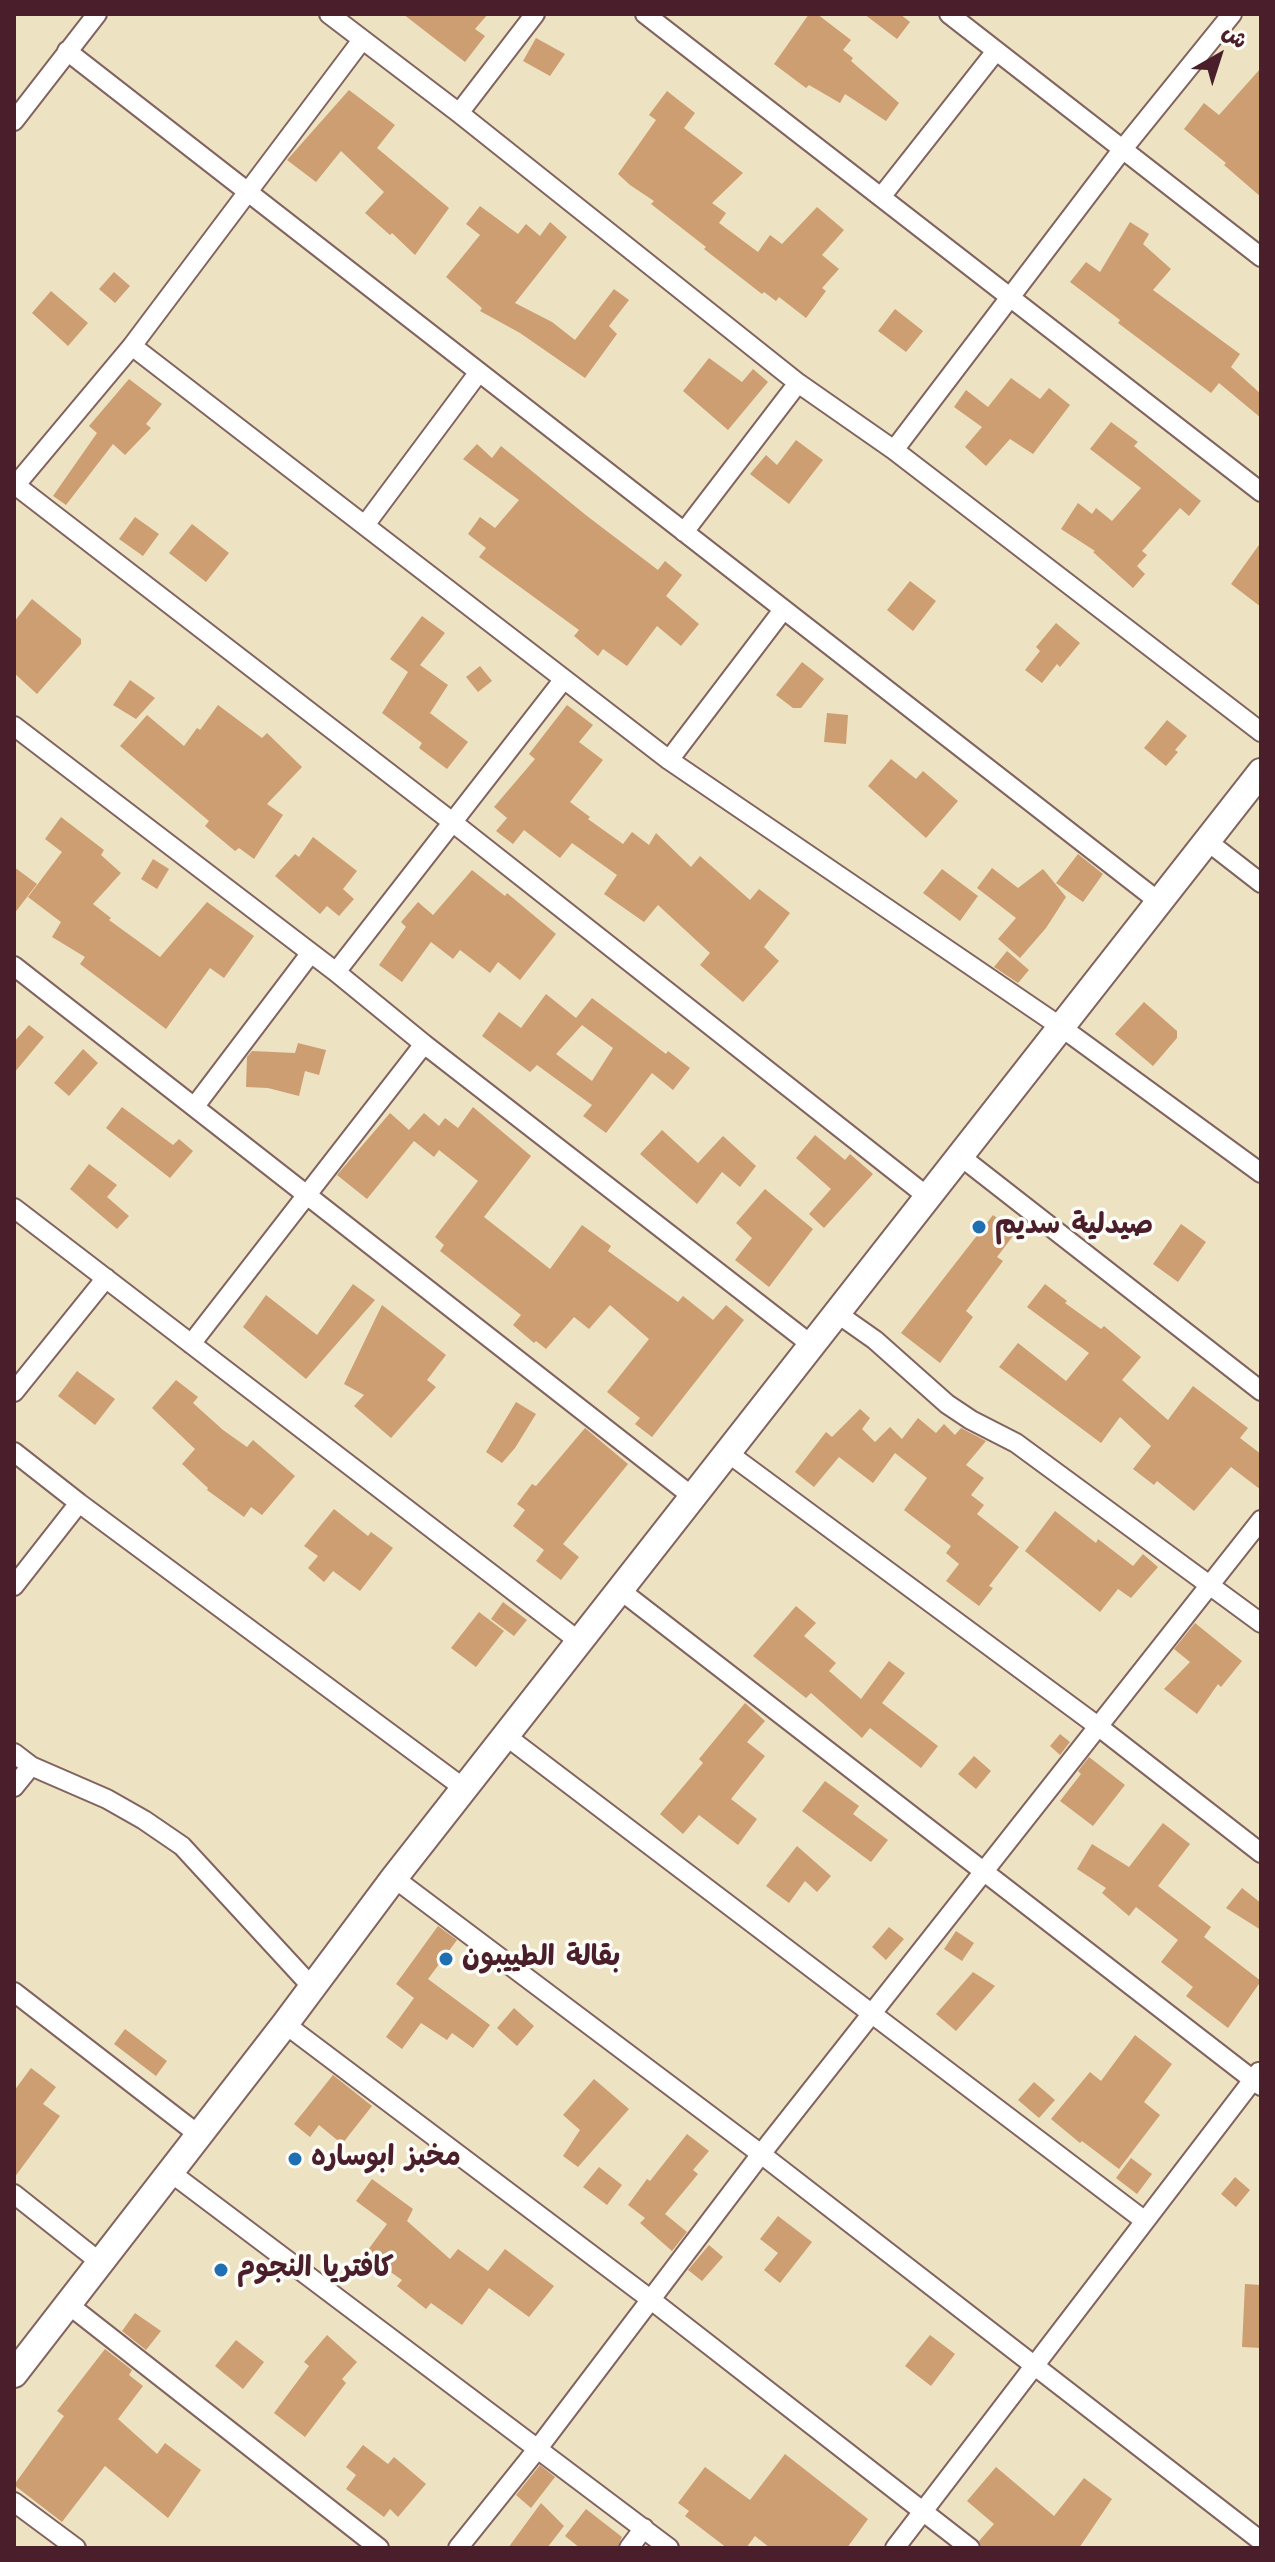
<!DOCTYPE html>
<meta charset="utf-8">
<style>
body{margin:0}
#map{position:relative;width:1275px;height:2562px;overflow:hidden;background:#ede2c2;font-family:"Architects Daughter","Playpen Sans Arabic",sans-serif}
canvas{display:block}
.frame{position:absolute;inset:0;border:16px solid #4a1f2b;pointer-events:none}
.north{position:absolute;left:1179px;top:16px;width:80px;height:80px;-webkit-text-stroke:6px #fdfcf7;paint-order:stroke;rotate:39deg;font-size:22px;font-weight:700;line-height:32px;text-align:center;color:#4a1f2b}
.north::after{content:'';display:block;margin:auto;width:28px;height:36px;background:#4a1f2b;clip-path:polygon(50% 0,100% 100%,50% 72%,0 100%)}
</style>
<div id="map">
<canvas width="1275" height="2562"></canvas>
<div class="frame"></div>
<div class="north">ش</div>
</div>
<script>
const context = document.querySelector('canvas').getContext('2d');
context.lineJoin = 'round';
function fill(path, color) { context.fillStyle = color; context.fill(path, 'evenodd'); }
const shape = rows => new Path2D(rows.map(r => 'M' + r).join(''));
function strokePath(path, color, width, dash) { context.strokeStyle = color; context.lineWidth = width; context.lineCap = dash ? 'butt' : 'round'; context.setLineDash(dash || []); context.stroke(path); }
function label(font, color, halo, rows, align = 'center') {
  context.font = font + ' "Architects Daughter","Playpen Sans Arabic",sans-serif'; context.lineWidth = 7; context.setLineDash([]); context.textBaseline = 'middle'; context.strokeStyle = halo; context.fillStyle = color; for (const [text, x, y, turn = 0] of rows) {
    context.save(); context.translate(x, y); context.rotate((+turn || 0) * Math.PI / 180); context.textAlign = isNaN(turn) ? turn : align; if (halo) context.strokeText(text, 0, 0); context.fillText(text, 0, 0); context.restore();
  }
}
fill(shape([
 [403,14,488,14,475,29,485,36,465,62],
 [809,14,817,14,851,40,843,50,853,58,851,61,899,103,886,121,845,94,840,103,809,85,806,88,774,64],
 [864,14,900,14,910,22,897,39],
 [536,38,565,54,550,76,523,61],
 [1261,68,1261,197,1224,165,1226,163,1184,129,1204,103,1219,115],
 [349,90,395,125,377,148,449,208,415,255,392,233,390,235,365,213,384,192,341,151,316,182,287,160],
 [667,91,695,113,684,128,743,173,712,203,726,213,719,223,758,252,770,235,782,244,817,207,844,230,822,255,839,269,822,288,826,291,806,318,779,297,776,301,764,292,762,294,704,249,706,247,651,204,654,201,630,185,618,174,656,120,649,115],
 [480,206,518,234,526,224,540,236,550,222,567,237,515,303,552,322,575,340,614,289,629,300,609,326,617,334,585,378,520,333,480,311,482,308,446,277,480,235,466,224],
 [1130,222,1149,234,1143,244,1171,269,1153,290,1240,354,1231,367,1261,394,1261,418,1219,383,1211,393,1118,323,1120,320,1070,282,1086,262,1100,272],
 [114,272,130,286,115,303,99,289],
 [51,291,88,323,68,346,32,313],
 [895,309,923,331,906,352,878,331],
 [709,358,742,382,753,369,768,382,728,430,683,391],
 [1011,378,1040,399,1049,388,1070,405,1033,454,1010,439,986,466,965,447,982,427,954,407,966,390,988,407],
 [129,379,162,404,146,424,151,428,125,455,113,444,66,505,53,496,97,433,89,426],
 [1111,422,1138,442,1134,446,1201,501,1189,516,1180,508,1142,551,1147,555,1137,566,1145,574,1133,588,1093,552,1095,551,1061,529,1078,503,1092,514,1096,508,1112,521,1141,488,1090,449],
 [796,440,823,460,789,504,750,474,766,455,777,465],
 [477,444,492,458,501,446,587,516,658,570,665,561,682,575,666,596,699,624,681,646,657,626,627,666,603,649,598,656,574,636,579,630,479,557,486,548,468,534,480,517,495,528,519,500,463,459],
 [135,517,159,534,143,556,119,539],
 [192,524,229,553,206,582,169,553],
 [1261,542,1261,607,1231,584],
 [910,581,936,601,913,631,887,610],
 [32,599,81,639,81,644,37,694,14,673,14,622],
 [422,616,445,633,420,665,448,685,430,713,468,742,447,769,419,748,422,743,382,713,408,672,390,659],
 [1056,623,1080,643,1060,667,1057,664,1042,683,1025,670,1040,651,1036,647],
 [802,662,824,679,801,708,793,708,776,695],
 [480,666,492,681,478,692,466,677],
 [130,680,155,698,136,719,113,705],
 [218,705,262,738,267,733,302,767,267,804,283,815,254,859,239,848,235,851,205,826,209,821,120,746,147,715,184,746,197,728,200,730],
 [567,705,593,725,579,742,603,760,570,802,590,817,588,819,623,844,632,832,649,845,656,833,691,867,700,856,750,900,759,889,790,913,764,947,779,961,743,1002,700,965,710,953,658,905,644,922,604,894,617,875,572,843,560,858,524,830,513,844,496,831,507,818,494,807,535,759,529,754],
 [827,713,848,715,846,744,824,742],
 [1167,720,1187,736,1175,750,1178,752,1166,766,1144,748],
 [891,759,916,779,923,771,958,801,926,838,868,786],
 [61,817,104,850,101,855,121,873,93,904,111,918,109,920,160,957,207,902,254,936,224,978,210,968,166,1029,80,964,85,957,52,937,61,922,28,897,62,852,45,839],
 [313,837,357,871,343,889,354,899,339,916,327,906,320,914,275,876,295,854,299,857],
 [1078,854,1103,874,1083,902,1056,883],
 [153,859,169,869,157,889,141,879],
 [14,867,37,884,14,914],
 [992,868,1018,888,1043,869,1066,897,1046,928,1020,958,998,939,1016,918,977,888],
 [942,869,978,896,960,921,923,893],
 [472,870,505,896,507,893,556,934,520,980,498,962,490,973,460,950,453,959,431,942,402,982,379,965,406,927,401,922,418,902,433,915],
 [1007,951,1029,970,1018,983,994,967],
 [546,994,576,1018,592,998,666,1054,668,1051,690,1068,673,1090,652,1073,606,1133,583,1116,592,1105,537,1065,530,1072,482,1036,499,1012,521,1028],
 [582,1025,613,1048,592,1081,556,1054],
 [1144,1002,1177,1031,1177,1038,1153,1066,1115,1034],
 [29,1025,44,1037,14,1073,14,1042],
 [298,1043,326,1050,319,1075,305,1071,299,1096,268,1088,246,1087,247,1057,252,1051,295,1053],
 [83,1049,98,1063,69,1096,54,1083],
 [122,1107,173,1145,179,1139,193,1151,170,1178,106,1128],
 [473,1107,531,1156,484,1217,550,1269,582,1225,611,1246,608,1251,678,1302,683,1296,713,1320,726,1305,744,1320,652,1437,635,1424,640,1418,607,1392,649,1339,610,1305,589,1329,574,1317,546,1349,536,1341,534,1343,513,1325,521,1315,440,1251,444,1245,435,1237,478,1181,439,1150,434,1157,414,1141,367,1199,337,1175,390,1113,409,1130,424,1113,439,1126,445,1118,458,1128],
 [662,1130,698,1163,723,1136,756,1166,740,1187,722,1172,697,1204,640,1154],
 [815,1135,845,1160,850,1154,873,1174,824,1228,809,1214,831,1189,796,1158],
 [89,1164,117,1185,107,1197,129,1216,117,1229,70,1189],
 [765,1189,813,1229,769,1287,735,1260,752,1238,736,1223],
 [993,1215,1016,1232,997,1257,1003,1261,966,1311,973,1317,940,1363,901,1333],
 [1181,1224,1206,1242,1178,1282,1153,1264],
 [353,1284,375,1300,306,1379,243,1327,266,1295,317,1335],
 [1045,1284,1067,1301,1065,1303,1101,1329,1104,1326,1141,1357,1122,1380,1168,1420,1193,1386,1248,1428,1240,1438,1261,1454,1261,1490,1231,1467,1194,1511,1157,1481,1154,1485,1133,1469,1151,1446,1120,1417,1101,1443,999,1367,1018,1343,1066,1381,1089,1353,1027,1307],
 [382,1305,446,1355,427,1380,436,1387,391,1438,354,1406,364,1395,344,1384],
 [77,1371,115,1399,95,1425,58,1396],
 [176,1380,198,1397,193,1403,223,1430,247,1447,253,1440,295,1476,262,1515,251,1507,244,1517,207,1490,208,1488,182,1464,195,1449,152,1408],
 [516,1402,536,1414,515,1448,502,1463,486,1452],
 [860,1409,870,1418,862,1429,875,1442,890,1427,902,1439,918,1418,936,1433,944,1424,955,1435,961,1428,986,1441,966,1465,984,1478,971,1495,984,1505,977,1514,1019,1547,989,1586,993,1588,979,1606,946,1581,959,1564,946,1553,951,1546,904,1510,927,1478,895,1453,873,1483,839,1457,814,1487,795,1472,826,1432,832,1437],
 [585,1428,628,1464,563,1544,579,1557,561,1580,536,1561,544,1550,513,1526,525,1510,517,1504,532,1484,536,1486],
 [334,1509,368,1536,371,1532,393,1548,360,1591,333,1571,324,1582,308,1568,318,1556,304,1546],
 [1055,1511,1096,1543,1098,1539,1133,1566,1143,1554,1158,1567,1131,1598,1118,1589,1100,1612,1025,1551],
 [503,1602,527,1620,514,1636,491,1619],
 [796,1606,816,1623,804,1636,836,1663,829,1671,861,1699,889,1661,905,1673,882,1703,938,1746,921,1768,870,1728,862,1738,811,1693,806,1698,753,1656],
 [479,1612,504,1631,476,1667,451,1648],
 [1195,1623,1242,1661,1221,1687,1218,1684,1197,1714,1164,1689,1190,1662,1174,1649],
 [745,1703,765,1721,747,1742,765,1756,731,1799,757,1819,738,1845,699,1815,683,1834,660,1814,703,1763,699,1759],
 [1060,1734,1070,1742,1060,1755,1050,1746],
 [974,1756,991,1771,976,1789,958,1774],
 [1089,1757,1125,1785,1093,1826,1060,1801,1081,1774,1078,1771],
 [825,1781,859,1806,853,1814,888,1840,871,1862,802,1811],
 [1163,1823,1190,1844,1158,1886,1211,1927,1204,1937,1261,1981,1228,2028,1186,1996,1193,1987,1161,1962,1178,1940,1136,1907,1129,1916,1102,1893,1106,1888,1077,1869,1092,1844,1129,1867],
 [797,1846,831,1876,817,1892,805,1881,789,1903,766,1886],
 [1242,1888,1261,1903,1261,1930,1226,1908],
 [438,1926,457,1940,428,1979,490,2025,473,2048,452,2033,447,2040,421,2023,402,2049,386,2037,414,1998,396,1984],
 [889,1927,904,1939,886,1960,872,1947],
 [956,1931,974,1943,962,1961,944,1949],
 [973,1972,995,1986,956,2031,936,2014],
 [514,2008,534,2026,517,2046,497,2028],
 [125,2029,167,2061,156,2076,114,2044],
 [1135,2035,1172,2064,1144,2102,1160,2115,1119,2169,1082,2141,1080,2143,1051,2119,1090,2072,1101,2081],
 [31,2068,56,2087,43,2104,60,2116,14,2178,14,2091],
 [333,2075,372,2106,342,2144,319,2125,310,2137,294,2124],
 [594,2079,629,2109,578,2167,563,2156,580,2130,563,2115],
 [1034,2082,1055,2100,1039,2118,1018,2100],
 [687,2134,709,2151,693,2170,698,2174,665,2214,687,2232,672,2251,640,2223,645,2218,628,2205,647,2179,650,2181],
 [1131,2158,1152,2174,1137,2194,1116,2178],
 [599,2167,622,2185,607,2205,583,2187],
 [1235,2177,1250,2190,1236,2207,1221,2194],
 [372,2179,413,2209,407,2221,450,2259,458,2249,488,2271,505,2249,554,2286,529,2317,489,2288,462,2325,431,2303,426,2309,397,2286,402,2280,365,2254,387,2224,356,2201],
 [778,2216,812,2242,780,2283,764,2270,778,2253,760,2239],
 [709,2245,723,2257,702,2281,688,2270],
 [1245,2284,1261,2285,1261,2348,1242,2347],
 [135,2313,161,2331,146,2350,122,2331],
 [327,2335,357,2362,342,2379,346,2383,305,2437,274,2413,309,2366,304,2362],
 [930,2335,955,2354,931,2386,905,2366],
 [236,2340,264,2362,243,2389,215,2366],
 [105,2349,132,2370,129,2375,143,2386,118,2419,157,2454,165,2443,201,2470,168,2518,105,2466,62,2522,14,2485,64,2416,57,2411],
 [363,2445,388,2464,394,2457,426,2484,398,2517,390,2509,384,2517,346,2489,356,2475,346,2467],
 [785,2454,868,2519,847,2548,770,2548,755,2536,746,2548,727,2548,685,2516,689,2511,678,2503,705,2467,750,2500],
 [540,2465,555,2477,531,2508,516,2495],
 [996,2467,1054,2516,1084,2478,1112,2499,1079,2548,982,2548,979,2541,994,2524,967,2501],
 [541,2503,564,2526,547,2548,508,2548],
 [586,2509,622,2537,617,2548,580,2548,565,2536]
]), '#cd9e71');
const street = shape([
 [329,14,459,113,798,383,894,450,1261,732],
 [645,14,1261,492],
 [949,14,1261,257],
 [67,51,1158,901],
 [459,113,535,14],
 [14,121,97,14],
 [881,197,996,51],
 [132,346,669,760,1061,1027,1261,1173],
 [894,450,1122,150,1232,14],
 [14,484,451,821,928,1197],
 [14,487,132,346,362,40],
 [365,525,479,372],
 [684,532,798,383],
 [14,726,336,972,424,1044,813,1346],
 [669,760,783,610],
 [1207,841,1261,883],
 [14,966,693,1497],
 [336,972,564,679],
 [195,1106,310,954],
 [960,1156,1261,1391],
 [14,1208,580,1642],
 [838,1314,875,1340,947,1404,971,1420,1016,1443,1261,1623],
 [191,1344,424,1044],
 [14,1392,106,1278],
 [14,1452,79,1503,465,1789],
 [728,1453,1099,1727,1261,1853],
 [14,1586,79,1503],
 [620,1590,1261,2086],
 [506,1736,1145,2221],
 [14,1753,31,1766,107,1799,144,1820,182,1846,312,1987],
 [14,1787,31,1766],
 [394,1878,761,2154,1261,2541],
 [14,1992,199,2135],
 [285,2024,650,2299,970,2548],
 [170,2172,669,2548],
 [14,2194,101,2263],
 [69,2305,379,2548],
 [14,2502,76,2548],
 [458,2548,539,2447,761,2154,1261,1520],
 [629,2548,644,2528],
 [895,2548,1259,2072]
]);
const secondary = shape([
 [14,2374,285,2024,394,1878,1261,772]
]);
strokePath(street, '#836360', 22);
strokePath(secondary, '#836360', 30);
strokePath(street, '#fff', 18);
strokePath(secondary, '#fff', 26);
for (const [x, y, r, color] of [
 [979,1227,8,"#1f6fb2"],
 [446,1959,8,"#1f6fb2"],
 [295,2159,8,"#1f6fb2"],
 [221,2270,8,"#1f6fb2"]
]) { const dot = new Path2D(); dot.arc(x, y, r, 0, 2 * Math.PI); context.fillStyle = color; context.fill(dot); strokePath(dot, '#fdfcf7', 3); }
label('bold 28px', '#4a1f2b', '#fdfcf7', [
 ["صيدلية سديم",995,1227],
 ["بقالة الطييبون",462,1959],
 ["مخبز ابوساره",311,2159],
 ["كافتريا النجوم",237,2270]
], 'left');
</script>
